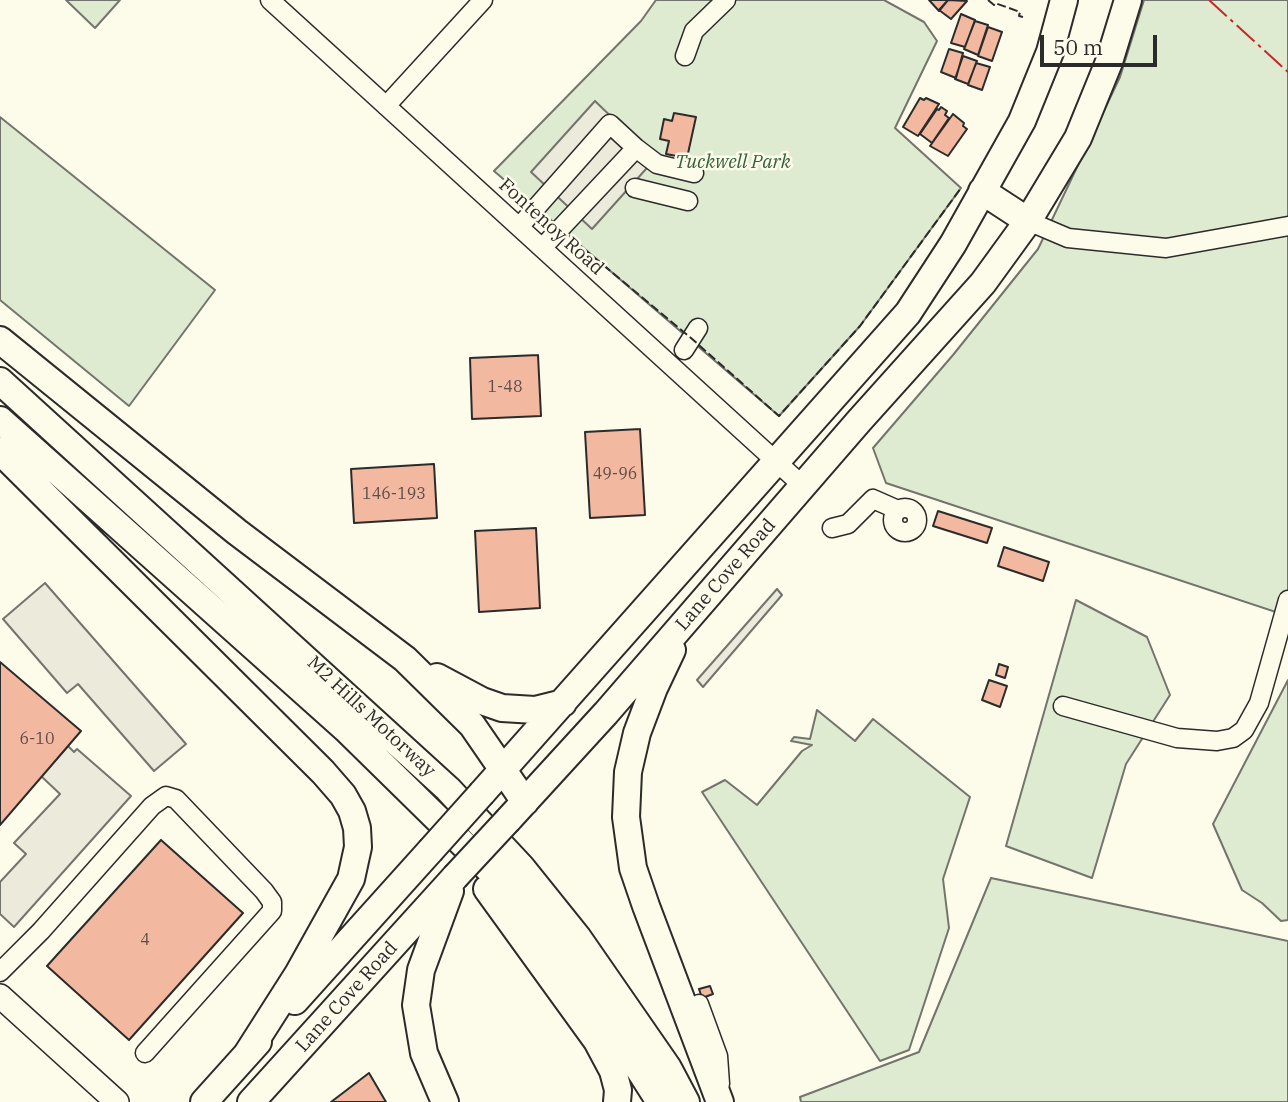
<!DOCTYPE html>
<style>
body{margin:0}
#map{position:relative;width:1288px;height:1102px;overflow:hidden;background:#fdfbea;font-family:"IBM Plex Serif",serif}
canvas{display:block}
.scale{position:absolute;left:1040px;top:35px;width:117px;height:32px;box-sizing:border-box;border:4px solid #2b2b2b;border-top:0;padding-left:9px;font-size:21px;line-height:24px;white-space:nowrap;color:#2b2b2b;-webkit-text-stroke:5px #fdfbea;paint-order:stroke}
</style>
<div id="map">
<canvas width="1288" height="1102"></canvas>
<div class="scale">50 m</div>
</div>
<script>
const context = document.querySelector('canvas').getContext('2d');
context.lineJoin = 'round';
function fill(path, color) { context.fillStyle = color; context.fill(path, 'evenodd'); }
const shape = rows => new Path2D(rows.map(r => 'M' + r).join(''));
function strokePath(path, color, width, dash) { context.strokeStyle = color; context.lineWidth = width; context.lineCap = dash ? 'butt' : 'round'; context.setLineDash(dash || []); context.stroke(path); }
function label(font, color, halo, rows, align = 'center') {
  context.font = font + ' "IBM Plex Serif",serif'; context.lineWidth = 5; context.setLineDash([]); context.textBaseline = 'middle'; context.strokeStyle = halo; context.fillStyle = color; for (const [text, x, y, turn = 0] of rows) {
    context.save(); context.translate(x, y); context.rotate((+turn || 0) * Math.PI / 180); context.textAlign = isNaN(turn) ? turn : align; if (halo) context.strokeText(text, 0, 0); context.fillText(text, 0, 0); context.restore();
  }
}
const green = shape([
 [66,0,120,0,95,28,66,0],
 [656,0,884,0,924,22,937,41,895,128,961,188,860,326,779,416,494,171,641,21,656,0],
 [1144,0,1288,0,1288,616,886,483,873,448,953,355,1038,249,1120,77,1144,0],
 [0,117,215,290,129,406,0,300,0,117],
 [1076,600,1147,637,1170,695,1126,764,1092,878,1006,846,1076,600],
 [1288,680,1288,920,1281,921,1262,903,1242,890,1213,824,1288,680],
 [817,710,855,741,873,719,970,797,943,879,949,928,909,1050,880,1061,702,792,725,780,757,805,802,751,812,745,791,741,794,737,810,739,817,710],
 [991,878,1288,941,1288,1102,801,1102,800,1097,919,1052,991,878]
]);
fill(green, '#deebd1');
strokePath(green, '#74746e', 2);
const parking = shape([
 [595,101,655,159,592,229,531,172,595,101],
 [45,583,186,744,154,771,78,684,67,693,3,619,45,583],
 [777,589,782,595,703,687,697,680,777,589],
 [68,746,74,752,77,749,131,796,14,927,0,914,0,882,26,854,14,843,60,794,41,776,68,746]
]);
fill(parking, '#eceadb');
strokePath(parking, '#74746e', 2);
const building = shape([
 [929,0,948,0,939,11,929,0],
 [948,0,967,1,951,19,939,10,948,0],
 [961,14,975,20,965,47,951,43,961,14],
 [975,21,988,25,978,55,964,49,975,21],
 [988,27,1002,32,992,61,978,56,988,27],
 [949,49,963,53,956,78,941,72,949,49],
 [963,56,977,61,968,84,955,79,963,56],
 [976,63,990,67,982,90,968,85,976,63],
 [920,98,924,100,926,98,939,104,918,136,903,127,920,98],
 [941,107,947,111,945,115,949,118,932,143,920,134,937,109,939,110,941,107],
 [674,113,696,117,687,158,666,154,669,141,660,139,664,119,672,121,674,113],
 [953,114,964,123,963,126,967,129,948,156,930,146,953,114],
 [538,355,541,416,472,419,470,358,538,355],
 [640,429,645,515,590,518,585,432,640,429],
 [434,464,437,518,354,523,351,469,434,464],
 [938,511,992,528,987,543,933,526,938,511],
 [536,528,540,608,479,612,475,531,536,528],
 [1004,547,1049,562,1043,581,998,566,1004,547],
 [0,662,81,731,0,825,0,662],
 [999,664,1008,667,1005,678,996,675,999,664],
 [989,680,1007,686,1000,707,982,700,989,680],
 [161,840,243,913,129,1040,47,966,161,840],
 [710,986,713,994,702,998,699,989,710,986],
 [369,1073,386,1102,331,1102,369,1073]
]);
fill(building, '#f2b8a0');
strokePath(building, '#2b2b2b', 2);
const minor = shape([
 [270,0,803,486],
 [685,56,694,31,726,0],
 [386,106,483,0],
 [636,148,657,164,694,173],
 [635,188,688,201],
 [1028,221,1068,238,1166,248,1288,226],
 [519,227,610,124,636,148,542,248],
 [684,350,698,328],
 '893 520a12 12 0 1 1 24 0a12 12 0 1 1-24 0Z',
 [832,528,848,524,873,499,898,510],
 [1063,706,1177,738,1217,741,1233,738,1244,730,1259,703,1288,600],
 [0,972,41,931,152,806,166,796,176,799,264,891,272,902,272,911,145,1053],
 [699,1004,718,1056,720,1084]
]);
const major = shape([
 [0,996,117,1102]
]);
const highway = shape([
 [982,191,1028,221],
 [0,340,237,532,405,659,472,725,525,802],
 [0,381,448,789,521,867,578,938,668,1068,686,1102],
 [0,420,346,729,507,887,570,961,660,1102],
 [0,451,323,772,343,795,352,811,357,828,358,847,351,879,298,974,247,1054],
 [672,650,654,688,637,733,628,772,626,817,633,868,646,906,720,1102],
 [437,677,482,701,502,708,535,710,563,703],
 [482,793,908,313,953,244,1022,121,1050,52,1064,0],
 [508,820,606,713,859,421,983,283,1028,221,1078,138,1109,62,1128,0],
 [487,889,597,1041,613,1071,618,1090,617,1102],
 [295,1001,430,851],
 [204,1102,258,1042],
 [251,1102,455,877],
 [445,1102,424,1053,416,1005,421,970,450,891]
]);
strokePath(minor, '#2b2b2b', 21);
strokePath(major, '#2b2b2b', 26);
strokePath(highway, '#2b2b2b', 30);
strokePath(minor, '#fdfbea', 18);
strokePath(major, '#fdfbea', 23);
strokePath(highway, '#fdfbea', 26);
const highwayBridge = shape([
 [430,851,482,793],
 [455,877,508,820]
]);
strokePath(highwayBridge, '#2b2b2b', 30, []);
strokePath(highwayBridge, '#fdfbea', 26);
strokePath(shape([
 [988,0,994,5,995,3,1020,12,1019,16,1023,17],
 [584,249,691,338,779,416,860,326,961,188]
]), '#2b2b2b', 2, [9, 3.5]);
strokePath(shape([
 [1209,0,1288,72]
]), '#c62828', 2, [24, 5, 3.5, 5]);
label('16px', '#5d4e48', null, [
 ["1-48",505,387],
 ["49-96",615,474],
 ["146-193",394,494],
 ["6-10",37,739],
 ["4",145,940]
]);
label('italic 19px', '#34623c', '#fdfbea', [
 ["Tuckwell Park",733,163]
]);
label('19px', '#2b2b2b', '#fdfbea', [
 ["Fontenoy Road",551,227,42],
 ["Lane Cove Road",726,575,-49],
 ["M2 Hills Motorway",371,717,43],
 ["Lane Cove Road",347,997,-48]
]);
</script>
